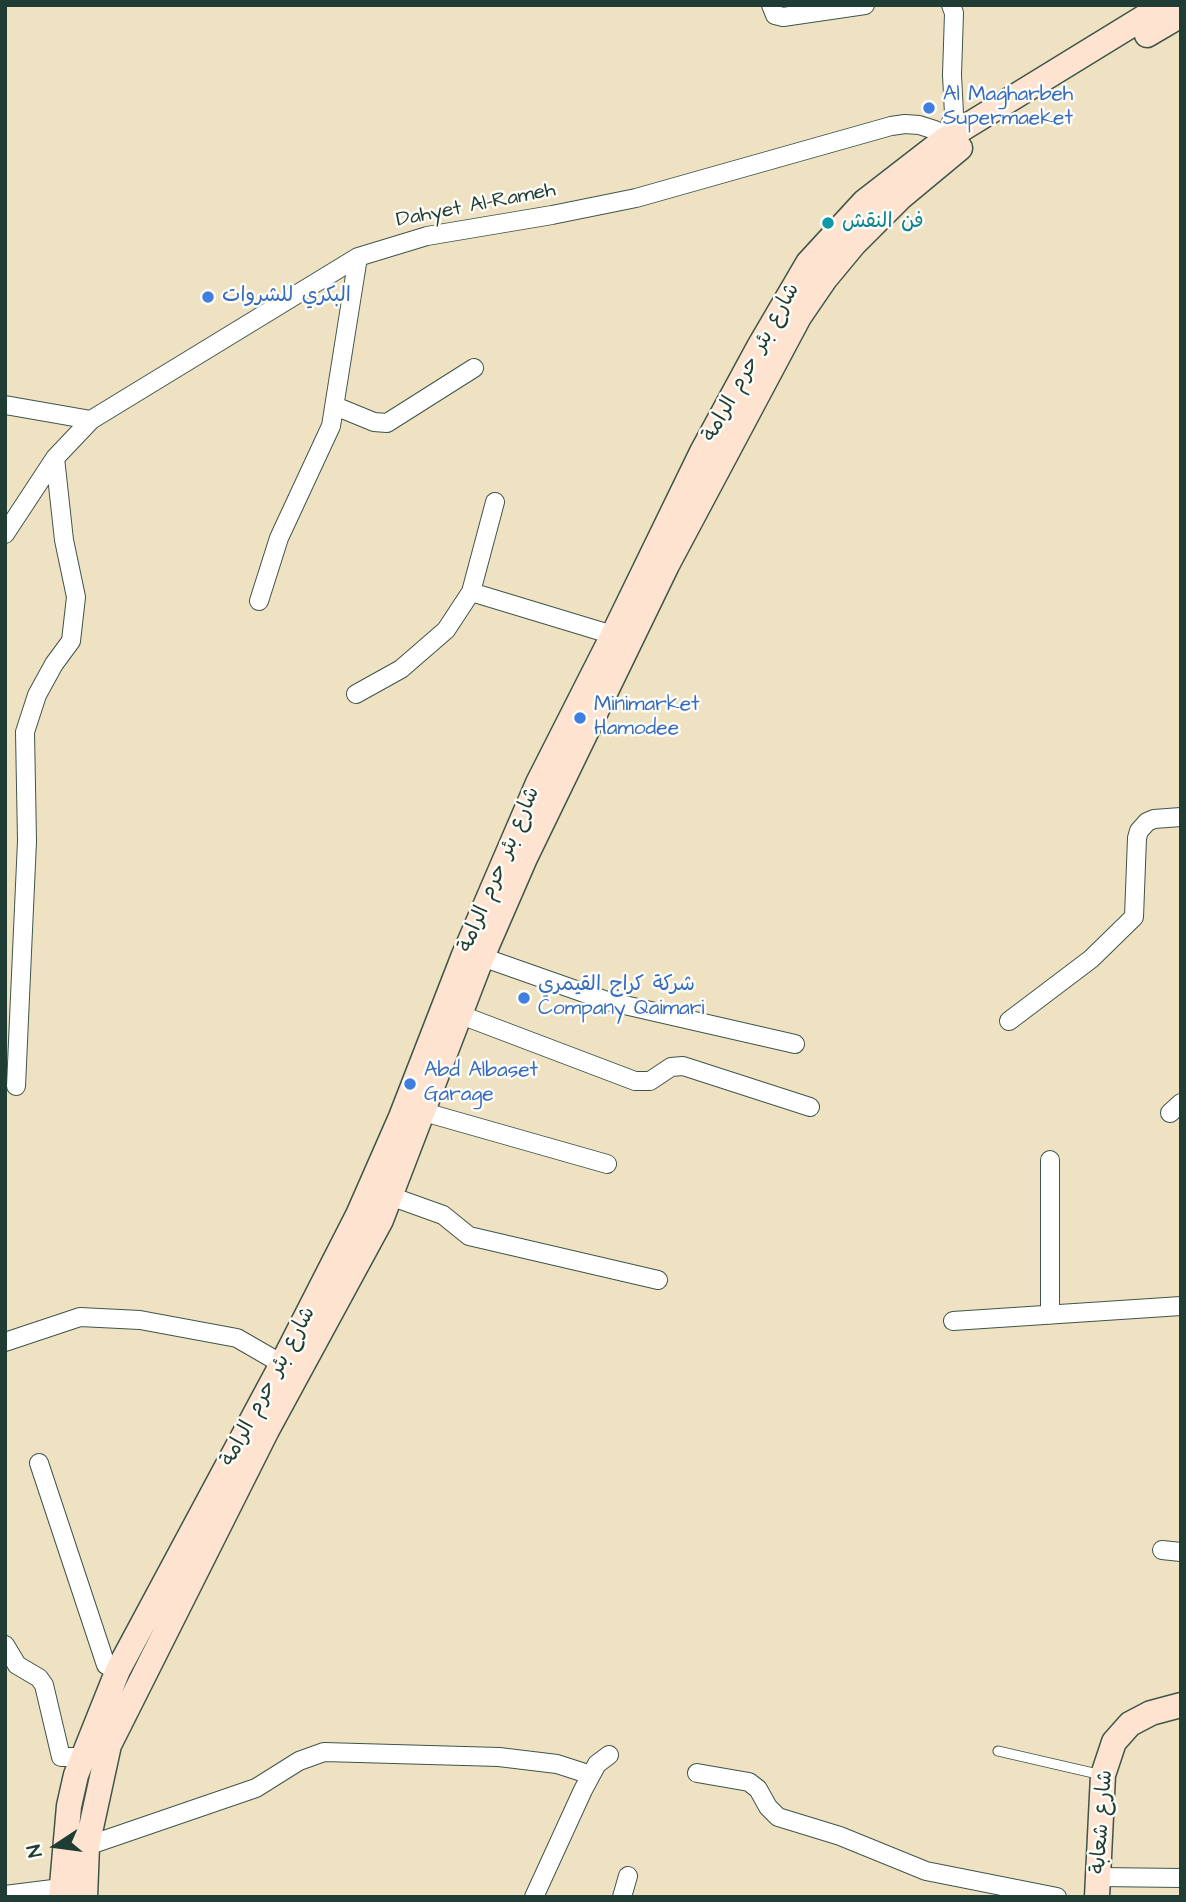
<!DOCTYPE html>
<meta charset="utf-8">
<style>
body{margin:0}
#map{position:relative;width:1186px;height:1902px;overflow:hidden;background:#efe2c3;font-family:"Architects Daughter",sans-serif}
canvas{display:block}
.frame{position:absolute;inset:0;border:7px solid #1f3d34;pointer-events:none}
.north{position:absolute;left:21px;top:1811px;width:70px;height:70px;-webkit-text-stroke:5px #fdfcf7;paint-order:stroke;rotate:257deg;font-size:19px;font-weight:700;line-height:28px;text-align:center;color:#1f3d34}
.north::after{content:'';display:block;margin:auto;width:24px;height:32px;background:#1f3d34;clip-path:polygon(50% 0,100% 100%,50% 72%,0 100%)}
</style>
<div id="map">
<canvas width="1186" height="1902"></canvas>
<div class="frame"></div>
<div class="north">N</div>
</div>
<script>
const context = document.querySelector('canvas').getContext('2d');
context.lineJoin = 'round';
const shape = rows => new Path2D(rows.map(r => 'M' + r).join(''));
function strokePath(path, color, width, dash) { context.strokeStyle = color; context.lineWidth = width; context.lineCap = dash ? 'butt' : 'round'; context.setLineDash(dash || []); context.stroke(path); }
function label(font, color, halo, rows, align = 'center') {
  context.font = font + ' "Architects Daughter","Playpen Sans Arabic",sans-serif'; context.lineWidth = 5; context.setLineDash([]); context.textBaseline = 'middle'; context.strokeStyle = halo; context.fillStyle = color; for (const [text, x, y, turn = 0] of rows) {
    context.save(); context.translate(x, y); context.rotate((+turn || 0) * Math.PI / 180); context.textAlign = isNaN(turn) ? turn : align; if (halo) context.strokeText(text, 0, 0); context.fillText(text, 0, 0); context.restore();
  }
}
const lane = shape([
 [998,1751,1102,1775]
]);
const street = shape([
 [771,5,775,15,783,17,865,5],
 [945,139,954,114,952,75,954,13,951,5],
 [5,405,91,420],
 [335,406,374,422,387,423,474,368],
 [5,534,55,458,91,420,358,257,427,236,552,215,636,198,891,126,905,124,919,125,935,130,952,146],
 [471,592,613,635],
 [259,601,279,538,331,426,358,257],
 [356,694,401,669,446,630,471,592,495,502],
 [482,957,607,1001,795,1044],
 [461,1015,635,1081,650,1081,671,1067,683,1066,810,1107],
 [1009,1021,1091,959,1134,917,1137,838,1139,831,1147,822,1154,819,1181,817],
 [16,1086,27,841,25,732,37,695,54,664,71,641,76,597,64,540,55,458],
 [424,1112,607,1164],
 [1170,1113,1181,1103],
 [1050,1160,1050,1315],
 [390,1196,443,1215,469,1236,658,1280],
 [953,1321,1181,1306],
 [5,1342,80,1317,140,1320,237,1338,282,1364],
 [39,1463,106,1665,118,1670],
 [1162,1550,1181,1552],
 [5,1645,17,1665,39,1678,44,1685,61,1757,84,1757],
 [697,1773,749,1782,758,1789,768,1807,778,1817,840,1836,926,1871,1057,1897],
 [87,1846,256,1788,299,1761,324,1752,499,1757,557,1764,591,1775],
 [1099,1877,1181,1878],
 [5,1895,61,1888],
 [534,1897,583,1790,597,1764,609,1755],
 [622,1897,628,1876]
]);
const secondary = shape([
 [1147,35,1181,15],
 [61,1897,69,1806,76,1775,118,1670,282,1364,358,1215,401,1117,464,955,538,783,613,635,702,452,760,345,808,263,864,202,944,140,1164,5],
 [85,1897,87,1846,109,1745,267,1430,381,1220,482,957,525,858,667,565,799,317,825,279,854,244,901,197,960,148],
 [1097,1897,1103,1775,1114,1742,1130,1724,1151,1713,1181,1705]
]);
strokePath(lane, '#3e5649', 11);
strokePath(street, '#3e5649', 20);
strokePath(secondary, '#3e5649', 27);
strokePath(lane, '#fff', 9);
strokePath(street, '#fff', 18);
strokePath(secondary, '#fee3d1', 24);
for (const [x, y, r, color] of [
 [929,108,7,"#3f7fe0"],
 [828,223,7,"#0f9aa8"],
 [208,297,7,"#3f7fe0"],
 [580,718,7,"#3f7fe0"],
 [524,998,7,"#3f7fe0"],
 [410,1084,7,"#3f7fe0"]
]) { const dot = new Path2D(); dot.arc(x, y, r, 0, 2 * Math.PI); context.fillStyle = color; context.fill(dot); strokePath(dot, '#fdfcf7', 2.5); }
label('21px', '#366cbe', '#fdfcf7', [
 ["Al Magharbeh",943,96],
 ["Supermaeket",943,120],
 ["البكري للشروات",222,297],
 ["Minimarket",594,706],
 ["Hamodee",594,730],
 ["شركة كراج القيمري",538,986],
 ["Company Qaimari",538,1010],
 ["Abd Albaset",424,1072],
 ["Garage",424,1096]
], 'left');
label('21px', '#1f3d34', '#fdfcf7', [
 ["Dahyet Al-Rameh",476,206,-11],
 ["شارع بئر حرم الرامة",752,363,-61],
 ["شارع بئر حرم الرامة",500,870,-67],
 ["شارع بئر حرم الرامة",269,1387,-62],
 ["شارع شعابة",1103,1822,-86]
]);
label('21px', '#0d838f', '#fdfcf7', [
 ["فن النقش",842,223]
], 'left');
</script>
